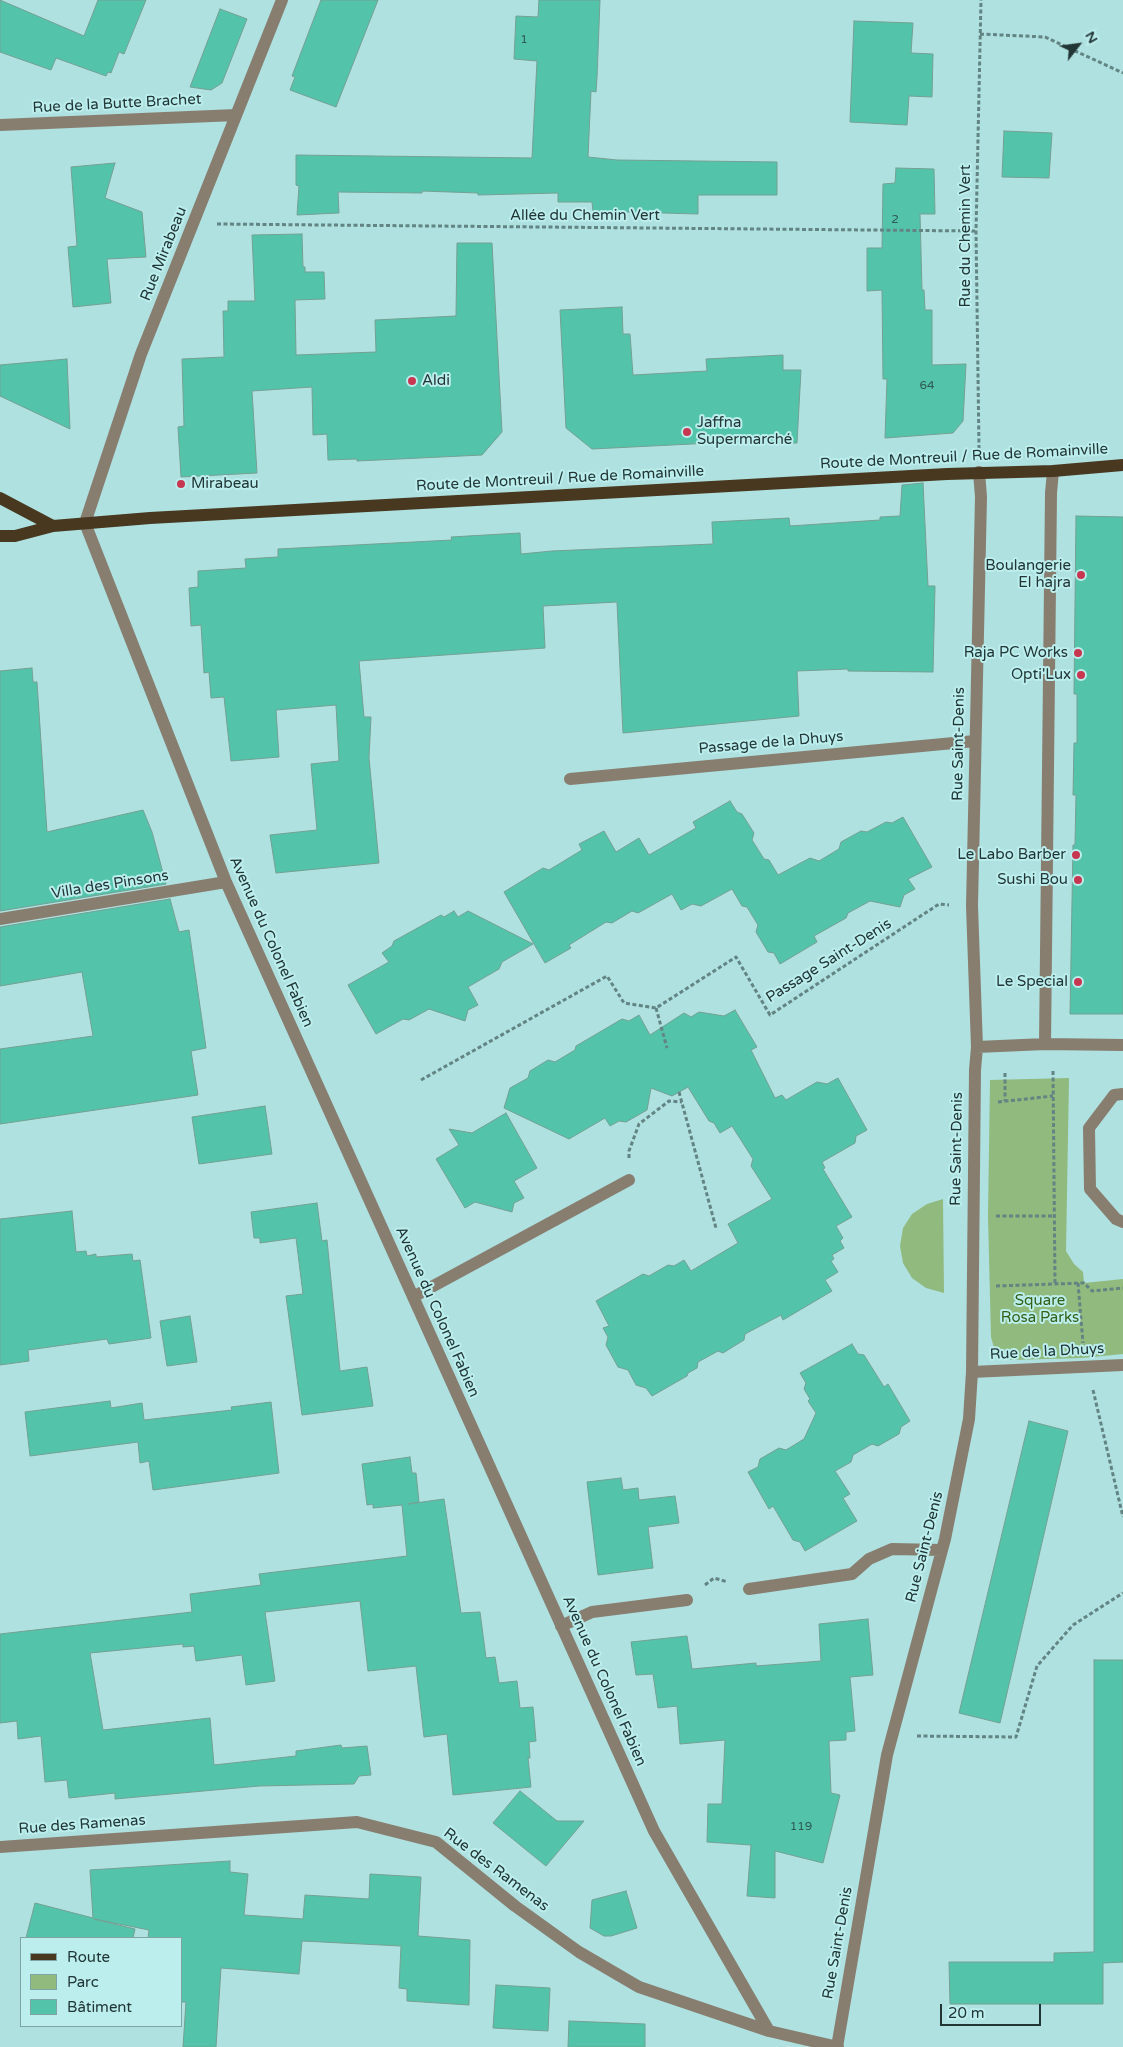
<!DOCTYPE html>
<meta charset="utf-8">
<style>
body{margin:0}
#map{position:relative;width:1123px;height:2047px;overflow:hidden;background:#afe1e0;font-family:"Varela Round",sans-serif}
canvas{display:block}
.legend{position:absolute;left:20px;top:1937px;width:162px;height:90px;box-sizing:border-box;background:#bbeeed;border:1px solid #7ea4a4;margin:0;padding:6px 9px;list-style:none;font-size:15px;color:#223636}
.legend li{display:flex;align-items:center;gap:10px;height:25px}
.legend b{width:25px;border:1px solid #7ea4a4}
.north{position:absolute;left:1053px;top:20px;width:50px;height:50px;-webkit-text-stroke:4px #bbeeed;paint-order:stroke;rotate:60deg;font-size:14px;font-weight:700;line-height:20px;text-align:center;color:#223636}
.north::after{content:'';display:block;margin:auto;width:18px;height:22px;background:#223636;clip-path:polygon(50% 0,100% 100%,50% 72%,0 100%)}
.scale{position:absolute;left:940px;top:2004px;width:101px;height:22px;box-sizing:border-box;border:2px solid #223636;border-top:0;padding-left:6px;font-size:15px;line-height:18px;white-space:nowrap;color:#223636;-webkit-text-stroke:4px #bbeeed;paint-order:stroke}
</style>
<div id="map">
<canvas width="1123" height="2047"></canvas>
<ul class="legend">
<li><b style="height:6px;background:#483820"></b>Route</li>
<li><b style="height:14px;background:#91ba7e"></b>Parc</li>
<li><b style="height:14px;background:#53c4aa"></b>Bâtiment</li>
</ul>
<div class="north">N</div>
<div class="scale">20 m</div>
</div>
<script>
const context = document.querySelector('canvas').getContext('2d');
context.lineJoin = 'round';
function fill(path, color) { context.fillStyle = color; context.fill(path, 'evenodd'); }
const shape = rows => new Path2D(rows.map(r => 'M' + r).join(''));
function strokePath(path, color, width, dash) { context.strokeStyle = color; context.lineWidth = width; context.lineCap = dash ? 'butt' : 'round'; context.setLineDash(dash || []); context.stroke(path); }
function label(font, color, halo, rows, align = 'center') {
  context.font = font + ' "Varela Round",sans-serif'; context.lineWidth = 4; context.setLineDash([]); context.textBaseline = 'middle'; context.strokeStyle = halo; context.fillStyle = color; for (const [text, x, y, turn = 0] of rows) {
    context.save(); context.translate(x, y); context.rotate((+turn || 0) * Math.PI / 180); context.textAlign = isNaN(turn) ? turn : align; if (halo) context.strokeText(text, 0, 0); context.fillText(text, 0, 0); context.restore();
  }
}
fill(shape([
 [1069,1078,1066,1251,1074,1264,1083,1272,1084,1283,1123,1279,1123,1354,1082,1358,1011,1360,1001,1356,994,1348,991,1337,988,1216,990,1080],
 [943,1199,944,1293,926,1288,912,1278,903,1263,900,1246,903,1228,912,1214,927,1204]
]), '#91ba7e');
const building = shape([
 [0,0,84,36,98,0,146,0,124,54,119,52,111,73,108,72,106,76,56,58,51,70,0,52,0,0],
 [321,0,378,0,336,107,290,90,295,77,292,76,321,0],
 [539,0,600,0,597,77,596,92,591,91,588,157,617,160,777,162,777,195,698,195,698,214,593,211,592,202,558,202,558,193,478,195,478,193,422,191,422,193,338,192,339,213,297,215,299,186,296,185,296,155,532,158,537,61,514,59,516,16,538,17,539,0],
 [220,9,247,19,222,83,211,90,190,87,220,9],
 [854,21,913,23,911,53,933,54,932,97,909,96,907,125,850,122,854,21],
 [1004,131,1052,133,1049,178,1002,177,1004,131],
 [115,163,105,198,142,212,146,257,107,259,111,303,73,307,68,247,77,246,71,167,115,163],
 [896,168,934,169,935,214,920,214,922,290,924,290,925,310,932,310,932,365,966,364,963,421,953,433,885,438,887,379,883,379,882,290,867,291,867,248,882,248,883,184,895,183,896,168],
 [302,234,303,267,305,267,305,272,324,272,325,299,295,300,296,355,376,352,375,320,456,316,457,243,492,243,502,432,482,455,357,461,357,459,328,460,327,434,313,435,312,387,252,391,257,473,181,477,178,427,184,426,182,359,224,357,223,311,228,311,228,301,255,301,252,235,302,234],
 [622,307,623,334,630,334,633,375,707,371,706,359,783,355,783,370,801,370,797,443,771,444,771,440,592,449,566,428,560,310,622,307],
 [67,359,70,429,0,396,0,365,67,359],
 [923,483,928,586,935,586,933,672,848,671,848,669,797,671,799,716,623,733,617,602,543,606,545,648,359,661,364,717,371,717,369,758,379,863,276,873,270,835,317,830,311,764,339,761,336,705,276,710,279,757,231,761,224,697,211,698,209,672,204,673,201,625,191,626,189,588,198,587,198,571,246,568,245,559,278,557,278,549,452,540,451,537,520,533,521,554,552,551,713,544,712,522,789,518,790,526,880,520,880,517,900,516,902,485,923,483],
 [1076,516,1123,517,1123,1014,1070,1014,1073,845,1075,845,1076,795,1073,795,1074,743,1077,743,1077,694,1074,694,1076,516],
 [32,668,33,682,37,682,47,832,143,810,152,832,166,884,0,911,0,671,32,668],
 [730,801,737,812,742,814,754,833,752,840,764,859,769,860,778,875,810,858,819,861,839,849,841,842,861,831,867,832,886,822,892,823,903,817,932,867,908,879,915,889,904,895,900,907,870,901,848,913,846,918,814,936,817,942,780,964,774,953,768,952,756,932,758,925,747,907,742,906,732,889,701,906,692,904,681,910,672,894,638,913,632,911,612,923,606,922,569,945,571,948,545,963,504,892,543,868,549,870,582,850,579,844,604,831,616,852,639,838,649,855,696,828,693,822,730,801],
 [170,899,179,932,189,930,206,1048,191,1051,198,1095,0,1124,0,1049,93,1036,82,972,0,986,0,927,170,899],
 [454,911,458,917,468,911,533,944,502,962,499,969,468,987,478,1005,468,1010,465,1021,429,1009,409,1020,403,1019,376,1034,348,985,389,962,382,953,392,946,394,941,441,915,444,917,454,911],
 [735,1010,757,1047,751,1050,775,1098,782,1095,786,1100,817,1082,827,1084,838,1078,867,1130,856,1136,855,1143,822,1162,825,1168,823,1169,852,1217,836,1226,843,1238,840,1241,844,1248,832,1255,834,1259,831,1261,838,1272,825,1280,832,1291,783,1320,781,1315,745,1334,744,1340,723,1353,718,1351,698,1362,697,1368,688,1373,687,1376,652,1396,646,1388,636,1385,628,1370,618,1367,606,1345,608,1337,603,1328,609,1326,596,1301,643,1274,649,1276,668,1265,674,1266,684,1260,691,1271,738,1243,728,1224,772,1199,751,1166,753,1159,732,1126,720,1133,714,1123,709,1121,688,1087,672,1096,651,1088,647,1110,626,1122,619,1121,610,1126,605,1118,569,1139,504,1108,510,1088,528,1078,530,1071,548,1060,555,1062,575,1050,576,1046,622,1019,629,1021,639,1015,650,1035,684,1013,691,1017,699,1012,724,1016,735,1010],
 [265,1106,272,1154,199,1164,192,1117,265,1106],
 [506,1113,537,1168,514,1181,524,1198,514,1203,512,1212,475,1202,465,1208,436,1159,459,1145,449,1129,472,1133,506,1113],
 [317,1203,322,1241,327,1240,340,1371,367,1367,373,1406,302,1415,286,1296,303,1294,296,1238,260,1243,260,1238,254,1238,251,1212,317,1203],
 [72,1211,76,1252,86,1251,87,1256,96,1254,96,1257,132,1254,133,1261,140,1260,151,1338,109,1344,107,1339,28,1350,29,1361,0,1365,0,1219,72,1211],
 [190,1316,197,1362,167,1366,160,1321,190,1316],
 [852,1344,858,1354,864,1355,884,1387,888,1384,910,1421,901,1427,899,1434,878,1446,872,1444,853,1455,851,1462,835,1471,850,1494,843,1498,857,1521,805,1551,800,1542,793,1540,773,1506,769,1509,748,1472,758,1467,760,1459,779,1448,786,1450,804,1439,816,1413,808,1401,810,1399,804,1389,806,1383,800,1373,852,1344],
 [110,1401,111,1408,142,1403,144,1420,232,1410,231,1407,271,1402,279,1473,153,1490,149,1461,140,1463,138,1442,30,1456,25,1412,110,1401],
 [1029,1421,1068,1431,1000,1723,959,1713,1029,1421],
 [410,1457,412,1473,416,1473,419,1502,408,1504,444,1499,461,1613,480,1612,486,1658,495,1657,499,1683,517,1681,520,1708,533,1707,536,1741,529,1742,530,1758,528,1758,531,1787,453,1795,447,1734,424,1737,416,1666,368,1671,360,1601,265,1612,275,1681,246,1685,242,1655,196,1661,194,1646,183,1647,183,1644,90,1653,103,1730,210,1718,214,1765,296,1756,296,1751,341,1745,342,1748,367,1746,371,1775,359,1776,354,1784,259,1786,115,1799,115,1793,69,1798,67,1780,45,1782,41,1736,18,1739,17,1721,0,1723,0,1634,192,1612,190,1594,261,1585,259,1574,407,1556,402,1505,373,1508,373,1504,367,1505,362,1464,410,1457],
 [621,1478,623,1490,638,1488,639,1500,675,1496,679,1523,648,1527,653,1568,598,1575,587,1482,621,1478],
 [868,1619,873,1675,850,1677,855,1731,846,1732,846,1740,829,1741,831,1793,840,1795,823,1863,775,1851,775,1898,747,1896,751,1845,707,1842,708,1804,722,1804,725,1740,680,1744,677,1706,658,1708,653,1674,636,1675,631,1642,687,1636,692,1669,756,1663,756,1666,821,1661,819,1624,868,1619],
 [1094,1660,1123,1660,1123,1962,1103,1963,1103,2004,950,2004,949,1962,1054,1962,1054,1953,1094,1952,1094,1660],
 [520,1791,557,1821,584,1821,546,1866,493,1823,520,1791],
 [230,1861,230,1872,248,1874,244,1915,303,1919,305,1895,369,1899,370,1874,421,1877,418,1936,470,1940,469,2005,407,2001,407,1989,399,1988,401,1946,302,1941,299,1974,221,1968,216,2047,183,2047,186,2002,181,2002,181,1938,148,1938,149,1930,94,1919,135,1929,133,1938,26,1938,35,1903,93,1918,90,1870,230,1861],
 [626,1891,637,1928,611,1936,604,1936,590,1928,592,1900,626,1891],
 [496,1985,550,1988,548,2031,493,2028,496,1985],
 [569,2021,645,2024,645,2047,568,2047,569,2021]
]);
fill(building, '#53c4aa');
strokePath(building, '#73a093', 1);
strokePath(shape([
 [980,34,1045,37,1123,73],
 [217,224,976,231],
 [979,449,976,231,981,0],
 [656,1008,667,1048],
 [1053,1071,1055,1284],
 [1005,1073,1005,1101],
 [421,1080,607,976,624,1003,656,1008,736,957,770,1015,939,904,949,905],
 [679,1092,716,1228],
 [998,1102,1053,1096],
 [629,1158,629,1151,639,1124,669,1101,682,1102],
 [996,1216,1055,1216],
 [1078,1283,1083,1343],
 [996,1286,1084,1283,1092,1291,1123,1288],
 [1093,1390,1123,1517],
 [705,1585,714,1578,728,1582],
 [917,1736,1016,1737,1037,1666,1073,1625,1123,1593]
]), '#628483', 3, [4, 2.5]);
strokePath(shape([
 [282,0,141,354,85,523,226,882,654,1831,769,2031],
 [0,125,236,115],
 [570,779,975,741],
 [0,919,226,882],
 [1045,1044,1123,1045],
 [977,1047,1045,1044,1051,493,1053,471],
 [1123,1094,1114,1095,1089,1128,1090,1189,1116,1219,1123,1222],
 [413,1297,629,1180],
 [972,1372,1123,1365],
 [749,1589,852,1574,869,1559,892,1549,942,1550],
 [561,1626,592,1612,687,1600],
 [0,1847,357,1822,436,1842,515,1906,579,1952,639,1987,769,2031,838,2047],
 [837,2047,887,1755,945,1539,969,1419,972,1372,975,1070,977,1047,972,906,981,497,979,472]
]), '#887e70', 12);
strokePath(shape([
 [0,498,53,526],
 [0,536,15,536,53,526,150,518,947,474,1053,471,1123,465]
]), '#483820', 12);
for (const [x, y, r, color] of [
 [412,381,5,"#c83750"],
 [687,432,5,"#c83750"],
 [181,484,5,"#c83750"],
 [1081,575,5,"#c83750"],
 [1078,653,5,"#c83750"],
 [1081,675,5,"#c83750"],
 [1076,855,5,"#c83750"],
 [1078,880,5,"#c83750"],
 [1078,982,5,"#c83750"]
]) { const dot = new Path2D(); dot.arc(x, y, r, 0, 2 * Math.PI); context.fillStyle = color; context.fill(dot); strokePath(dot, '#bbeeed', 2); }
label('12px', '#2e5a53', null, [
 ["1",524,40],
 ["2",895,220],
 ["64",927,386],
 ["119",801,1827]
]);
label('15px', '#223636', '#bbeeed', [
 ["Rue de la Butte Brachet",117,104,-3],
 ["Allée du Chemin Vert",585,216],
 ["Rue du Chemin Vert",966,236,-90],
 ["Rue Mirabeau",164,254,-68],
 ["Route de Montreuil / Rue de Romainville",964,457,-3],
 ["Route de Montreuil / Rue de Romainville",560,479,-3],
 ["Passage de la Dhuys",771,743,-5],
 ["Rue Saint-Denis",959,744,-89],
 ["Villa des Pinsons",110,885,-9],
 ["Avenue du Colonel Fabien",271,942,66],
 ["Passage Saint-Denis",829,961,-32],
 ["Rue Saint-Denis",957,1149,-89],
 ["Avenue du Colonel Fabien",437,1312,66],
 ["Rue de la Dhuys",1047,1352,-3],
 ["Rue Saint-Denis",925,1547,-76],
 ["Avenue du Colonel Fabien",604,1681,66],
 ["Rue des Ramenas",82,1825,-4],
 ["Rue des Ramenas",496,1870,37],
 ["Rue Saint-Denis",838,1943,-80]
]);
label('15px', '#223636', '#bbeeed', [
 ["Aldi",422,381,"left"],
 ["Jaffna",697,423,"left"],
 ["Supermarché",697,440,"left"],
 ["Mirabeau",191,484,"left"],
 ["Boulangerie",1071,566],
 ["El hajra",1071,583],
 ["Raja PC Works",1068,653],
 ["Opti'Lux",1071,675],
 ["Le Labo Barber",1066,855],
 ["Sushi Bou",1068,880],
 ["Le Special",1068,982]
], 'right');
label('15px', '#335f17', '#bbeeed', [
 ["Square",1040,1301],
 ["Rosa Parks",1040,1318]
]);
</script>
